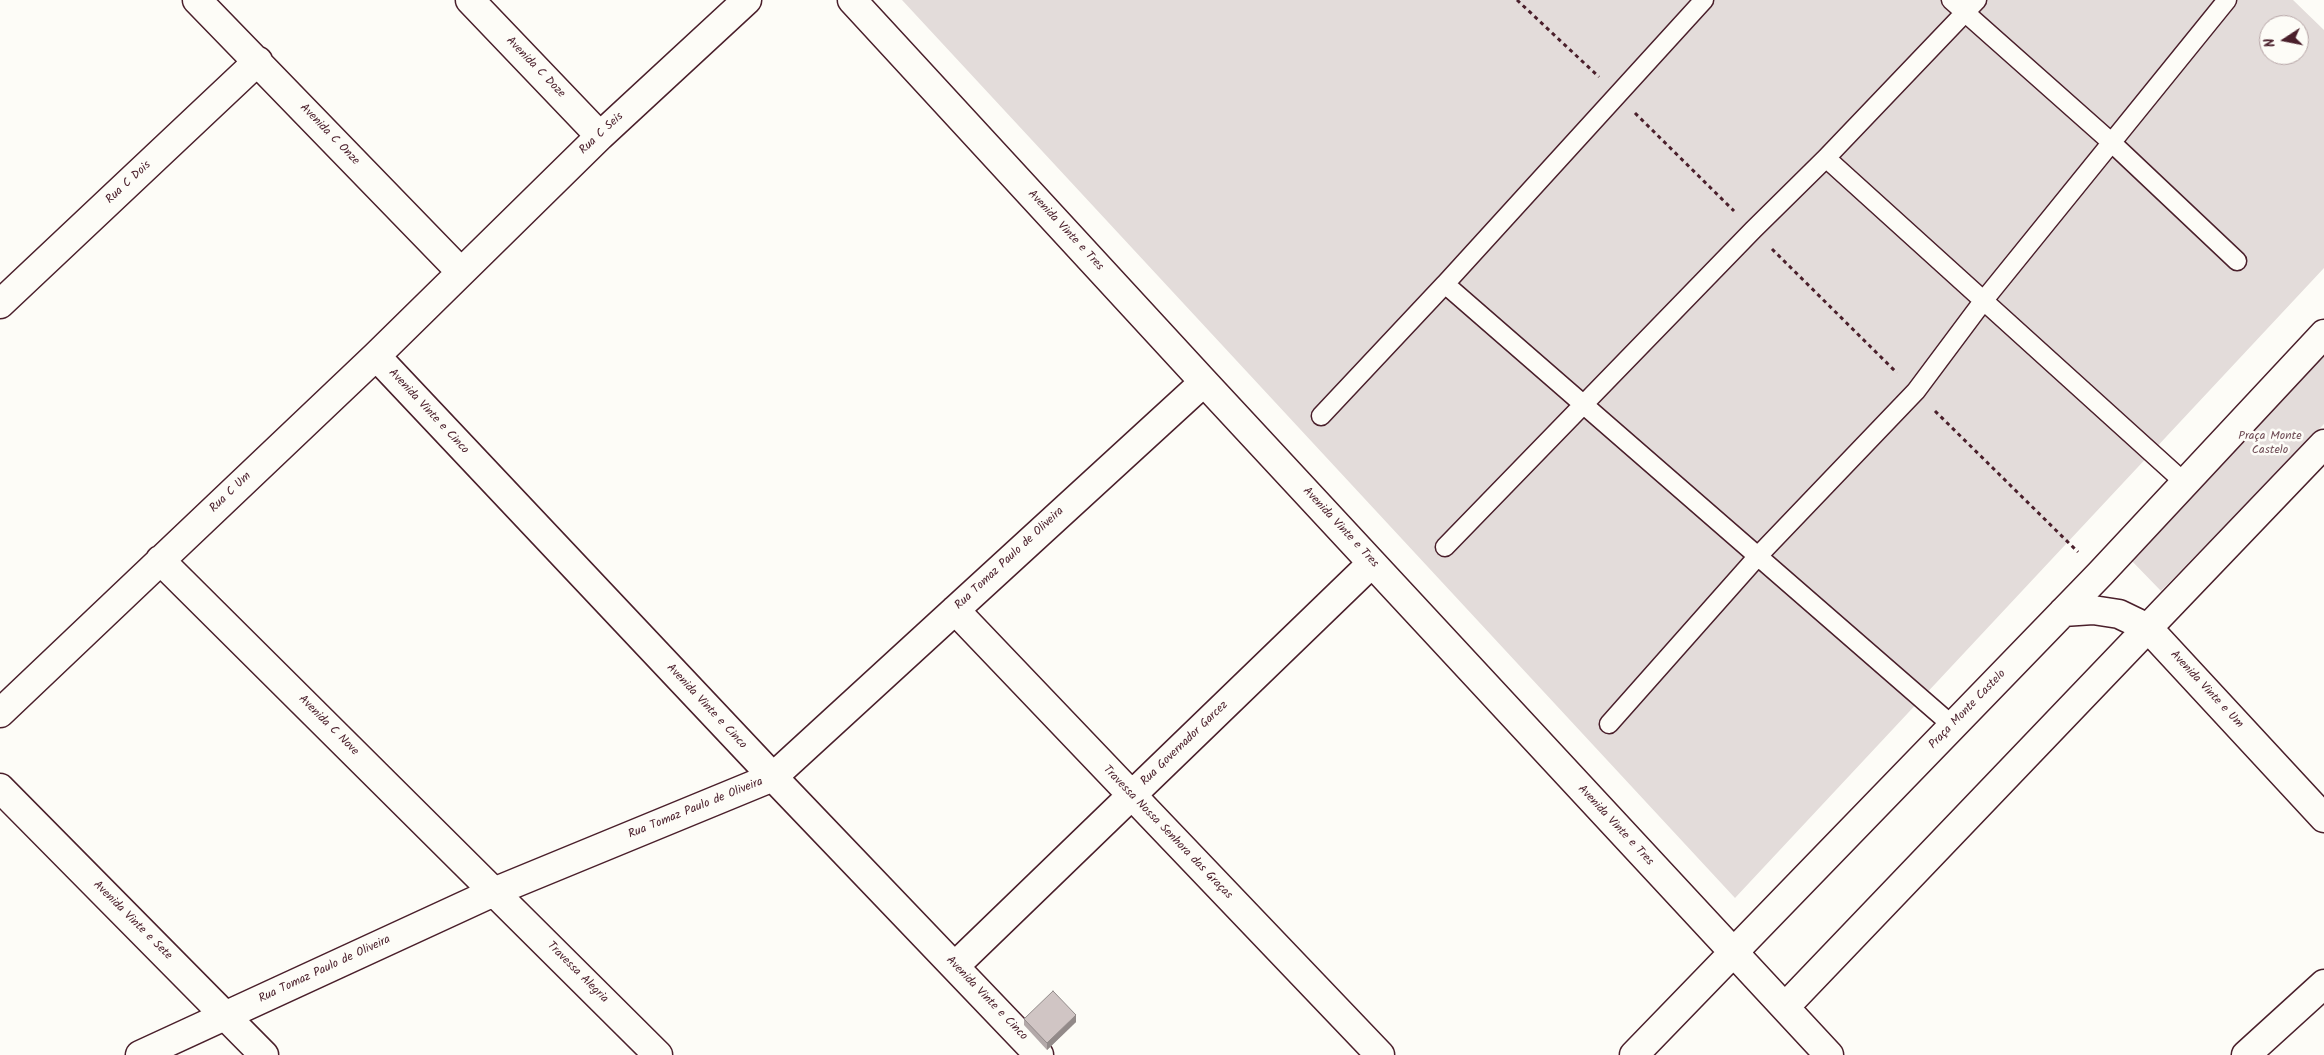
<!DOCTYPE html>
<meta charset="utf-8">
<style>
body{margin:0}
#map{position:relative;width:2324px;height:1055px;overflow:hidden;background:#fdfcf7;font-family:Kalam,sans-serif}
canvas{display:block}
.north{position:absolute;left:2259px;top:15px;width:50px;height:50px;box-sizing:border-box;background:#fdfcf7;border:1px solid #b5a4a5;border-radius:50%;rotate:259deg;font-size:14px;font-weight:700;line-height:20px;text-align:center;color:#4a1f2b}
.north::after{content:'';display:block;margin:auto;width:18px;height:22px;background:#4a1f2b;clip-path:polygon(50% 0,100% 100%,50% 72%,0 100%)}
</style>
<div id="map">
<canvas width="2324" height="1055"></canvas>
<div class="north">N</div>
</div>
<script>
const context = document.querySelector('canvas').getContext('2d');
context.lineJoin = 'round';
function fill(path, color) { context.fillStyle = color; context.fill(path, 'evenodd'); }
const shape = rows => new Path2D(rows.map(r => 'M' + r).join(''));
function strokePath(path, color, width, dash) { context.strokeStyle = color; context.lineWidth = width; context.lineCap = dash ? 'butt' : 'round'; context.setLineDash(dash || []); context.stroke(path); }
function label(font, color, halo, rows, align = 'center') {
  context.font = font + ' Kalam,sans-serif'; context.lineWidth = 5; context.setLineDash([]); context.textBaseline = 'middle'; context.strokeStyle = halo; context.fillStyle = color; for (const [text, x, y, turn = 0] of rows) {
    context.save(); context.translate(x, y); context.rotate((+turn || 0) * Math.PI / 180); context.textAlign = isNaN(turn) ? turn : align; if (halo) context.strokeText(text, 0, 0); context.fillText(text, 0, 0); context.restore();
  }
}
fill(shape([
 [902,0,2293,0,2324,30,2324,268,1735,898],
 [2269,25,2299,25,2299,55,2269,55],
 [2324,351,2324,424,2161,591,2128,557]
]), '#e3dcda');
const service = shape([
 [1704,0,1445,284,1953,726],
 [1951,0,2111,142,2237,261],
 [1826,158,1977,0],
 [1321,416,1445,284],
 [1445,547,1753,230,1826,158,2185,483],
 [1609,724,1758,556,1916,391,1984,300,2227,0]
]);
const minor = shape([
 [197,0,460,271],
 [470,0,600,136],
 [852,0,1204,382,1829,1055],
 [0,304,258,61],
 [376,356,773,777,1039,1055],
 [160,560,658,1055],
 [955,610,1380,1055],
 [2063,612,2093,610,2119,614,2148,628,2324,818],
 [0,713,376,356,600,136,747,0],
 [0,788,264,1055],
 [955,966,1372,563],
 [1785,1007,2324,444],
 [140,1055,496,891,773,777,1204,382],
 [1634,1055,2100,574,2324,334],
 [2246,1055,2324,984]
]);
strokePath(service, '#4a1f2b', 21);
strokePath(minor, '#4a1f2b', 31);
strokePath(shape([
 [1517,0,1599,77],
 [1635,113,1734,211],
 [1772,249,1897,373],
 [1935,411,2078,552]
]), '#4a1f2b', 3, [4, 4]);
strokePath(service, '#fdfcf7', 18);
strokePath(minor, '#fdfcf7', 28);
fill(shape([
 [1024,1019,1076,1022,1047,1050,1024,1025]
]), '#b3a9a9');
fill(shape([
 [1076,1015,1076,1022,1047,1050,1047,1043]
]), '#928a89');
const building = shape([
 [1053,991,1076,1015,1047,1043,1024,1019,1053,991]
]);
fill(building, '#d0c5c4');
strokePath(building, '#928a89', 1);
label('12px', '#4a1f2b', '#fdfcf7', [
 ["Avenida C Doze",535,68,46],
 ["Rua C Seis",602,134,-43],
 ["Avenida C Onze",329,135,46],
 ["Rua C Dois",129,183,-43],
 ["Avenida Vinte e Tres",1065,231,47],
 ["Avenida Vinte e Cinco",428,412,47],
 ["Rua C Um",231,493,-44],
 ["Avenida Vinte e Tres",1340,528,47],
 ["Rua Tomaz Paulo de Oliveira",1010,559,-43],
 ["Avenida Vinte e Um",2206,690,47],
 ["Avenida Vinte e Cinco",706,707,47],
 ["Praça Monte Castelo",1968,710,-46],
 ["Avenida C Nove",328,726,45],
 ["Rua Governador Garcez",1185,744,-44],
 ["Rua Tomaz Paulo de Oliveira",696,809,-22],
 ["Avenida Vinte e Tres",1615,826,47],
 ["Travessa Nossa Senhora das Graças",1167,833,46],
 ["Avenida Vinte e Sete",132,921,45],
 ["Rua Tomaz Paulo de Oliveira",325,970,-25],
 ["Travessa Alegria",577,973,45],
 ["Avenida Vinte e Cinco",986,999,46]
]);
label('12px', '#704e57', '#fdfcf7', [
 ["Praça Monte",2270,437],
 ["Castelo",2270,451]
]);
</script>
